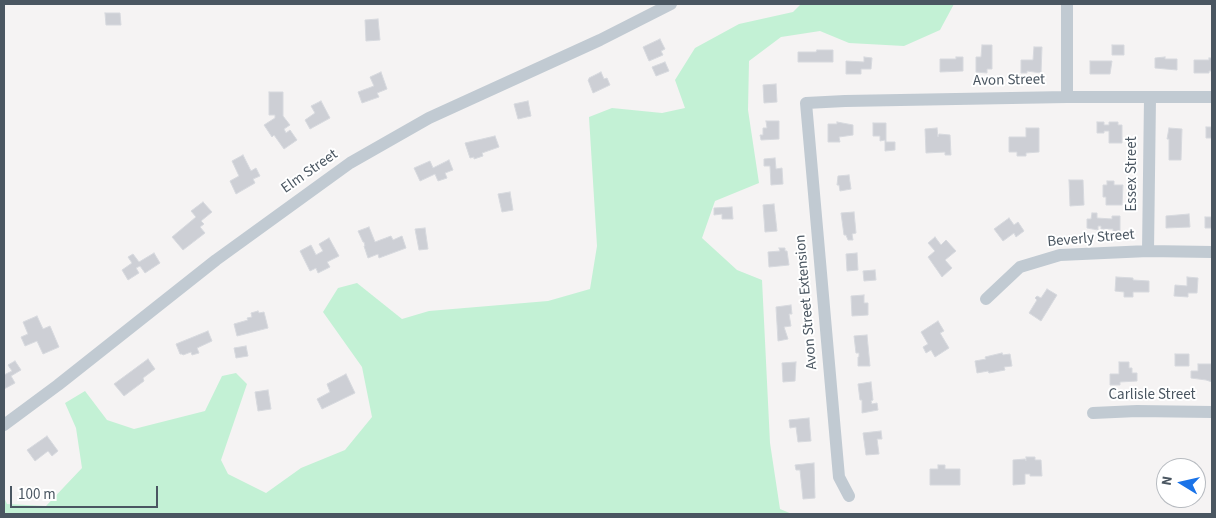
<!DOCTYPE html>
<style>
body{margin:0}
#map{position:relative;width:1216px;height:518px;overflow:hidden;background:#f5f3f3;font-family:"Source Sans 3",sans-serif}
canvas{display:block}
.frame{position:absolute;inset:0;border:5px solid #4a5661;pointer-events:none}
.north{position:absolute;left:1156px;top:458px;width:50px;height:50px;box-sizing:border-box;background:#fff;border:1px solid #b7bbc0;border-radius:50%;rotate:279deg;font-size:14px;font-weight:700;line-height:20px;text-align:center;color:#4a5661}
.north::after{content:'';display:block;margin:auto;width:18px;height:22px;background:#1a73e8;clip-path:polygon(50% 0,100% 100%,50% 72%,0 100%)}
.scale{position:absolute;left:10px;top:486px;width:148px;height:22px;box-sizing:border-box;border:2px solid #4a5661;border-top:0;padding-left:6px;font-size:15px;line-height:18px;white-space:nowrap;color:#4a5661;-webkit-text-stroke:4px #fff;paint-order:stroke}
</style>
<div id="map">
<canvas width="1216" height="518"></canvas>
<div class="frame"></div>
<div class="north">N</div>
<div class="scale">100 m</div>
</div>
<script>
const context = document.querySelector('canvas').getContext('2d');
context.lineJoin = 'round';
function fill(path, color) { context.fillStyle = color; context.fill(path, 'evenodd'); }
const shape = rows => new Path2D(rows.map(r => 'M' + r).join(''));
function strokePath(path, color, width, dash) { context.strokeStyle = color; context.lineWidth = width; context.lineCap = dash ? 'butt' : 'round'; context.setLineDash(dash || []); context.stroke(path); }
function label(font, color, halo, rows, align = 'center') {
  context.font = font + ' "Source Sans 3",sans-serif'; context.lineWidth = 4; context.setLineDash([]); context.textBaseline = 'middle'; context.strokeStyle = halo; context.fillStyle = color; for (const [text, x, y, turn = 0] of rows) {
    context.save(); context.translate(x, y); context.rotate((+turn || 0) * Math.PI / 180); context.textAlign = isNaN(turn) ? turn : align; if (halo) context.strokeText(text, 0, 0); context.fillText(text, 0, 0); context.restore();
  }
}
fill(shape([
 [801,4,954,4,940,30,904,46,849,43,820,31,781,37,749,61,748,110,759,183,715,201,702,238,737,270,762,280,770,443,780,509,792,514,4,514,4,497,7,504,46,506,82,468,76,428,65,403,85,391,107,420,134,429,205,411,222,376,236,373,247,384,221,460,228,474,266,493,301,468,345,450,372,417,362,367,323,312,338,288,357,283,402,319,429,311,548,301,590,289,597,246,589,117,612,108,662,113,685,108,675,80,695,48,739,24,793,12]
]), '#c3f1d5');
const building = shape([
 [105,13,120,13,121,25,106,25,105,13],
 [378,19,380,40,366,41,365,20,378,19],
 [660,39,665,49,661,51,663,55,649,61,643,47,660,39],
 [982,45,992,45,992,69,987,69,987,73,976,72,976,57,981,57,982,45],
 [1112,45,1124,45,1124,55,1112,55,1112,45],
 [1034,47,1042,47,1041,73,1027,71,1027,73,1021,73,1021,60,1033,60,1034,47],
 [817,50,833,50,833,62,798,62,798,52,816,52,817,50],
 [864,57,872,58,871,69,861,69,861,74,846,74,846,61,864,62,864,57],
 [956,57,963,57,963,71,940,72,940,59,956,59,956,57],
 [1165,57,1165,59,1177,59,1177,70,1155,68,1155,58,1165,57],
 [1209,58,1212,58,1212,71,1209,71,1209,73,1194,73,1194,60,1209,60,1209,58],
 [1090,61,1112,61,1110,74,1090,74,1090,61],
 [665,62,669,71,656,76,652,67,665,62],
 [381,72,387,89,377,93,379,97,362,103,358,92,374,86,370,77,381,72],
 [601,72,604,79,607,78,610,85,593,93,588,80,589,79,589,78,601,72],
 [776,84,777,102,764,103,763,85,776,84],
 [269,92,283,92,283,116,290,125,284,129,286,133,290,130,297,140,284,149,274,135,272,137,264,125,275,118,275,115,269,115,269,92],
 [321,101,330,118,310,129,305,120,315,113,311,106,321,101],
 [528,101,531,116,518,119,514,104,528,101],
 [766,121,779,121,779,139,761,140,760,135,763,135,763,128,767,128,766,121],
 [837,122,853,125,853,135,839,137,840,142,828,142,828,124,837,124,837,122],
 [1097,122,1104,122,1104,125,1109,125,1109,122,1118,122,1118,125,1122,125,1122,143,1109,143,1109,131,1104,131,1104,133,1097,133,1097,122],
 [873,123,886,123,886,142,895,142,895,150,885,151,885,140,880,141,880,136,873,136,873,123],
 [1206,127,1212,127,1212,138,1206,138,1206,127],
 [937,128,938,137,939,134,950,135,951,155,945,155,945,152,926,153,925,129,937,128],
 [1026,128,1039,128,1039,152,1026,153,1026,156,1017,156,1017,152,1009,152,1009,137,1026,137,1026,128],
 [1169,128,1182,129,1181,160,1169,160,1169,139,1167,139,1169,128],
 [495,136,499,147,482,153,483,156,474,159,474,157,470,158,465,143,495,136],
 [243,155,251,171,256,168,260,176,253,179,255,183,236,194,230,181,239,176,232,161,243,155],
 [775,158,776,169,782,168,783,184,771,185,770,166,764,166,764,159,775,158],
 [449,160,453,170,445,173,447,178,438,181,435,174,420,181,414,168,430,161,433,168,449,160],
 [849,175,851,189,840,191,839,185,837,185,838,176,849,175],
 [1069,180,1083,180,1084,205,1070,206,1069,180],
 [1107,181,1114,181,1114,185,1123,185,1122,205,1106,205,1106,197,1103,197,1103,185,1107,185,1107,181],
 [510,192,513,210,502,212,498,194,510,192],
 [203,202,212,212,201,221,204,224,200,227,205,233,183,250,172,237,196,217,191,211,203,202],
 [774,204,777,231,765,232,763,205,774,204],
 [732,207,733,219,722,219,722,214,714,215,714,208,732,207],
 [854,212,856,233,852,234,853,240,848,240,846,235,844,235,841,213,854,212],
 [1092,213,1097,213,1097,218,1112,219,1112,216,1120,216,1120,232,1113,232,1113,229,1101,229,1101,226,1098,226,1098,230,1087,228,1087,219,1091,219,1092,213],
 [1189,214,1190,227,1166,228,1166,216,1189,214],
 [1205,217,1212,217,1212,228,1205,228,1205,217],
 [1009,218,1014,225,1018,222,1024,231,1016,237,1014,233,1003,241,994,229,1009,218],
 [369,227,375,242,391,236,393,240,402,236,406,248,379,258,378,254,368,258,364,246,365,246,364,242,363,242,358,231,369,227],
 [425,228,428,249,419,250,415,229,425,228],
 [935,237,941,245,946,240,956,251,945,260,952,268,942,277,928,257,935,251,928,243,935,237],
 [329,238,339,256,327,262,330,267,318,273,316,268,310,271,300,251,311,245,316,255,323,251,319,244,329,238],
 [779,248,785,248,785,251,787,251,789,265,769,267,768,252,780,251,779,248],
 [154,253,160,263,145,273,140,266,136,268,139,273,128,280,122,270,132,263,128,257,133,254,139,262,154,253],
 [857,253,858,270,847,271,846,254,857,253],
 [875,270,876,280,864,281,863,271,875,270],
 [1116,277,1133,278,1133,280,1149,281,1149,292,1133,292,1133,297,1124,297,1124,292,1115,291,1116,277],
 [1187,277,1198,278,1197,293,1188,293,1188,297,1174,296,1175,285,1187,286,1187,277],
 [1047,289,1057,295,1041,321,1029,313,1037,300,1035,298,1037,296,1041,298,1047,289],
 [864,295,864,303,868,303,868,315,852,316,851,296,864,295],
 [791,305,792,314,789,314,791,326,784,327,788,339,778,341,776,307,791,305],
 [258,311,259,313,264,312,268,328,237,336,234,324,248,320,247,318,252,317,251,313,258,311],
 [37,316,43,329,50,326,59,347,43,354,37,341,25,346,21,337,28,334,23,322,37,316],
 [938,321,944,331,940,333,949,348,935,357,931,350,926,353,923,347,928,344,921,332,938,321],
 [208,331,212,341,197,348,199,353,192,355,191,352,183,355,182,354,180,354,176,344,208,331],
 [867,335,870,366,858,366,858,357,859,357,859,353,856,353,854,336,867,335],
 [246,346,248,356,236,358,234,348,246,346],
 [1002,353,1003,355,1010,354,1012,366,1004,367,1005,370,989,373,988,371,977,373,975,361,986,359,985,357,1002,353],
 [1175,354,1189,354,1189,366,1175,366,1175,354],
 [148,359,155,369,143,378,144,381,124,396,114,384,148,359],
 [15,361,21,370,11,376,15,383,4,389,4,375,12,371,8,365,15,361],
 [796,362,795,381,783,382,782,363,796,362],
 [1119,362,1129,362,1129,368,1132,368,1132,373,1137,373,1137,381,1120,382,1120,385,1110,385,1110,374,1119,374,1119,362],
 [1198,364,1212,364,1212,382,1206,380,1191,378,1191,371,1198,371,1198,364],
 [346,374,355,393,322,409,317,399,330,392,327,384,346,374],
 [871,382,873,400,871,401,872,404,877,403,878,410,862,413,862,400,860,400,858,384,871,382],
 [268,390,271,409,258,411,255,392,268,390],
 [809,418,811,441,798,442,796,427,790,428,789,420,809,418],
 [881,431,882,439,877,439,879,454,866,455,863,433,881,431],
 [47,436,58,451,52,456,48,451,35,461,27,450,47,436],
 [1026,457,1035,457,1035,460,1041,460,1042,476,1030,476,1030,474,1025,474,1025,484,1013,485,1013,460,1025,459,1026,461,1026,457],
 [814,463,815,498,803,499,800,470,796,470,795,465,814,463],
 [938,465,945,465,945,469,960,469,960,485,930,485,930,469,938,469,938,465],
 [1196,473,1202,473,1202,486,1196,485,1196,473]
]);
fill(building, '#cdcfd5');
strokePath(building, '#d7d9de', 1);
strokePath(shape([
 [1067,97,1067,4],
 [1148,251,1150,98],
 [986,299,1020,267,1060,255,1148,251,1212,252],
 [1093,413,1137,411,1212,412],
 [4,425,58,385,216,260,350,163,429,118,600,40,671,4],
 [849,496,839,477,806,103,845,101,1067,97,1212,97]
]), '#c1cad2', 12);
label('15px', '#4a5661', '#fff', [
 ["Avon Street",1009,81,-1],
 ["Elm Street",310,172,-35],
 ["Essex Street",1133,174,-90],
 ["Beverly Street",1091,239,-5],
 ["Avon Street Extension",807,302,-95],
 ["Carlisle Street",1152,396]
]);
</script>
